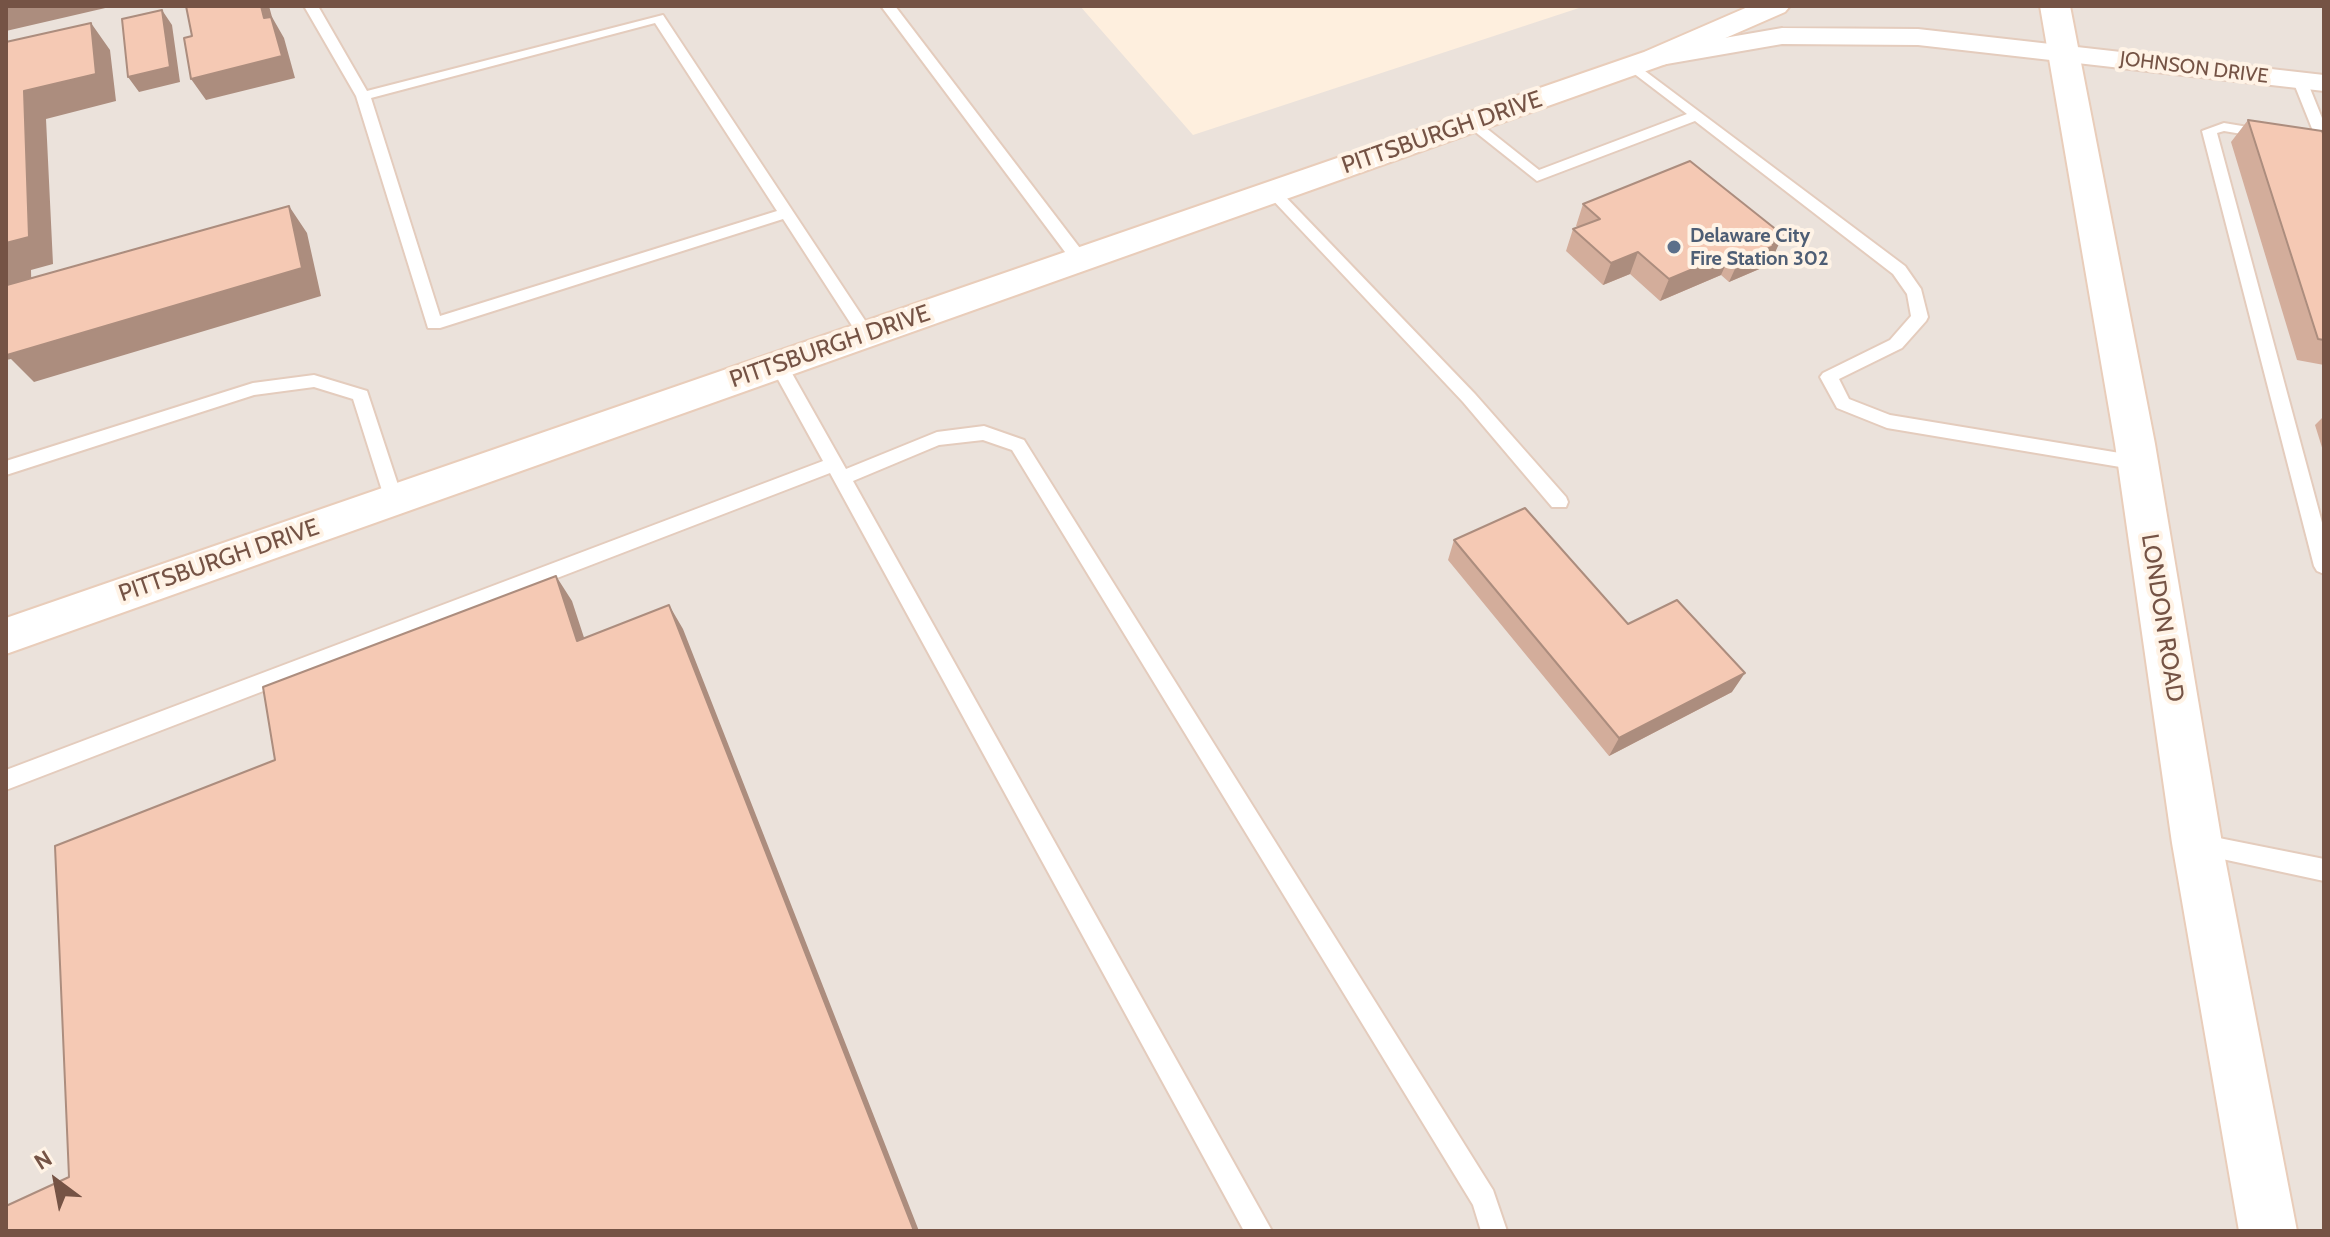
<!DOCTYPE html>
<style>
body{margin:0}
#map{position:relative;width:2330px;height:1237px;overflow:hidden;background:#feefde;font-family:Cabin,sans-serif}
canvas{display:block}
.frame{position:absolute;inset:0;border:8px solid #755345;pointer-events:none}
.north{position:absolute;left:16px;top:1141px;width:80px;height:80px;-webkit-text-stroke:6px #fff3e6;paint-order:stroke;rotate:328deg;font-size:22px;font-weight:700;line-height:32px;text-align:center;color:#755345}
.north::after{content:'';display:block;margin:auto;width:28px;height:36px;background:#755345;clip-path:polygon(50% 0,100% 100%,50% 72%,0 100%)}
</style>
<div id="map">
<canvas width="2330" height="1237"></canvas>
<div class="frame"></div>
<div class="north">N</div>
</div>
<script>
const context = document.querySelector('canvas').getContext('2d');
context.lineJoin = 'round';
function fill(path, color) { context.fillStyle = color; context.fill(path, 'evenodd'); }
const shape = rows => new Path2D(rows.map(r => 'M' + r).join(''));
function strokePath(path, color, width, dash) { context.strokeStyle = color; context.lineWidth = width; context.lineCap = dash ? 'butt' : 'round'; context.setLineDash(dash || []); context.stroke(path); }
function label(font, color, halo, rows, align = 'center') {
  context.font = font + ' Cabin,sans-serif'; context.lineWidth = 8; context.setLineDash([]); context.textBaseline = 'middle'; context.strokeStyle = halo; context.fillStyle = color; for (const [text, x, y, turn = 0] of rows) {
    context.save(); context.translate(x, y); context.rotate((+turn || 0) * Math.PI / 180); context.textAlign = isNaN(turn) ? turn : align; if (halo) context.strokeText(text, 0, 0); context.fillText(text, 0, 0); context.restore();
  }
}
fill(shape([
 [6,6,1080,6,1193,135,1585,6,2324,6,2324,1231,6,1231]
]), '#ebe2db');
const lane = shape([
 [304,6,318,6,367,91,663,15,874,334,866,340,860,338,783,219,440,328,428,328,356,96,304,6],
 [655,23,777,211,440,316,371,98,655,23],
 [881,6,895,6,1086,256,1086,264,1074,264,881,6],
 [1633,62,1905,266,1921,289,1928,317,1926,321,1902,348,1839,379,1849,399,1890,415,2138,456,2147,463,2144,468,2138,470,1887,428,1837,408,1820,377,1823,373,1890,340,1911,316,1907,294,1893,274,1695,121,1537,181,1464,123,1466,120,1476,120,1539,170,1687,114,1628,69,1626,66,1633,62],
 [2300,77,2307,81,2324,123,2324,145,2317,141,2293,81,2300,77],
 [2224,123,2266,130,2273,134,2266,138,2224,131,2217,133,2324,530,2324,574,2317,571,2314,566,2202,131,2224,123],
 [1273,187,1278,189,1475,394,1566,497,1568,502,1566,507,1552,507,1463,402,1268,195,1265,192,1273,187],
 [779,359,785,361,846,469,937,432,984,426,1024,440,1493,1190,1507,1231,1481,1231,1473,1205,1012,450,983,440,939,445,853,481,1272,1231,1244,1231,830,473,6,790,6,770,823,461,770,365,779,359],
 [314,375,367,391,403,500,401,505,394,507,385,500,353,399,314,387,254,395,6,475,6,461,253,383,314,375],
 [2199,834,2324,859,2324,881,2199,854,2191,851,2188,844,2191,837,2199,834]
]);
const street = shape([
 [1782,28,1918,29,2324,75,2324,91,1918,45,1782,44,1655,66,1645,64,1641,58,1645,52,1655,50,1782,28]
]);
const secondary = shape([
 [1750,6,1790,6,1785,12,1666,64,6,654,6,618,1644,52,1750,6],
 [2040,6,2070,6,2155,444,2222,843,2297,1231,2239,1231,2172,843,2115,444,2040,6]
]);
strokePath(lane, '#e4ccbd', 4);
strokePath(street, '#e4ccbd', 4);
strokePath(secondary, '#e9cdba', 4);
fill(lane, '#fff');
fill(street, '#fff');
fill(secondary, '#fff');
fill(shape([
 [2248,120,2324,136,2324,365,2297,360,2231,142],
 [1583,204,1773,257,1768,258,1764,267,1729,282,1721,275,1660,301,1630,274,1603,285,1566,251,1573,229,1578,227,1576,226],
 [2324,416,2324,454,2315,425],
 [1454,540,1628,624,1732,692,1609,756,1448,560]
]), '#d3ad9b');
fill(shape([
 [6,6,114,6,6,31],
 [261,6,269,6,272,17,284,38,295,78,206,100,191,79,264,18],
 [162,10,172,25,180,82,139,92,128,77],
 [91,23,110,50,116,101,46,119,53,264,31,270,32,312,7,285,6,243,24,91],
 [289,206,307,233,321,296,34,382,11,359,6,360,6,326],
 [1783,235,1773,257,1768,258,1764,267,1729,282,1739,260,1768,241],
 [1638,252,1630,274,1603,285,1611,263],
 [1731,253,1721,275,1660,301,1669,279],
 [556,576,572,601,593,665,577,641],
 [669,605,683,629,919,1231,914,1231],
 [1745,673,1732,692,1609,756,1619,738]
]), '#ac8d7e');
const building = shape([
 [186,6,261,6,264,18,271,17,282,56,191,79,184,38,192,36,186,6],
 [162,10,170,67,128,77,122,19,162,10],
 [91,23,96,74,24,91,29,237,6,243,6,42,91,23],
 [2248,120,2322,131,2324,136,2324,340,2318,339,2248,120],
 [1690,161,1783,235,1768,241,1774,246,1739,260,1731,253,1669,279,1638,252,1611,263,1573,229,1600,219,1583,204,1690,161],
 [289,206,302,268,7,355,7,325,6,326,6,254,7,285,289,206],
 [1525,508,1628,624,1677,600,1745,673,1619,738,1454,540,1525,508],
 [556,576,577,641,669,605,914,1231,6,1231,6,1206,69,1177,55,846,275,760,263,687,556,576]
]);
fill(building, '#f5c9b4');
strokePath(building, '#ac8d7e', 2);
for (const [x, y, r, color] of [
 [1674,247,8,"#5c6f8a"]
]) { const dot = new Path2D(); dot.arc(x, y, r, 0, 2 * Math.PI); context.fillStyle = color; context.fill(dot); strokePath(dot, '#fff3e6', 3); }
label('20px', '#755345', '#fff3e6', [
 ["JOHNSON DRIVE",2194,68,7]
]);
label('bold 20px', '#4e5e75', '#fff3e6', [
 ["Delaware City",1690,236],
 ["Fire Station 302",1690,259]
], 'left');
label('24px', '#755345', '#fff3e6', [
 ["PITTSBURGH DRIVE",1442,133,-19],
 ["PITTSBURGH DRIVE",830,347,-19],
 ["PITTSBURGH DRIVE",219,561,-19],
 ["LONDON ROAD",2162,618,81]
]);
</script>
